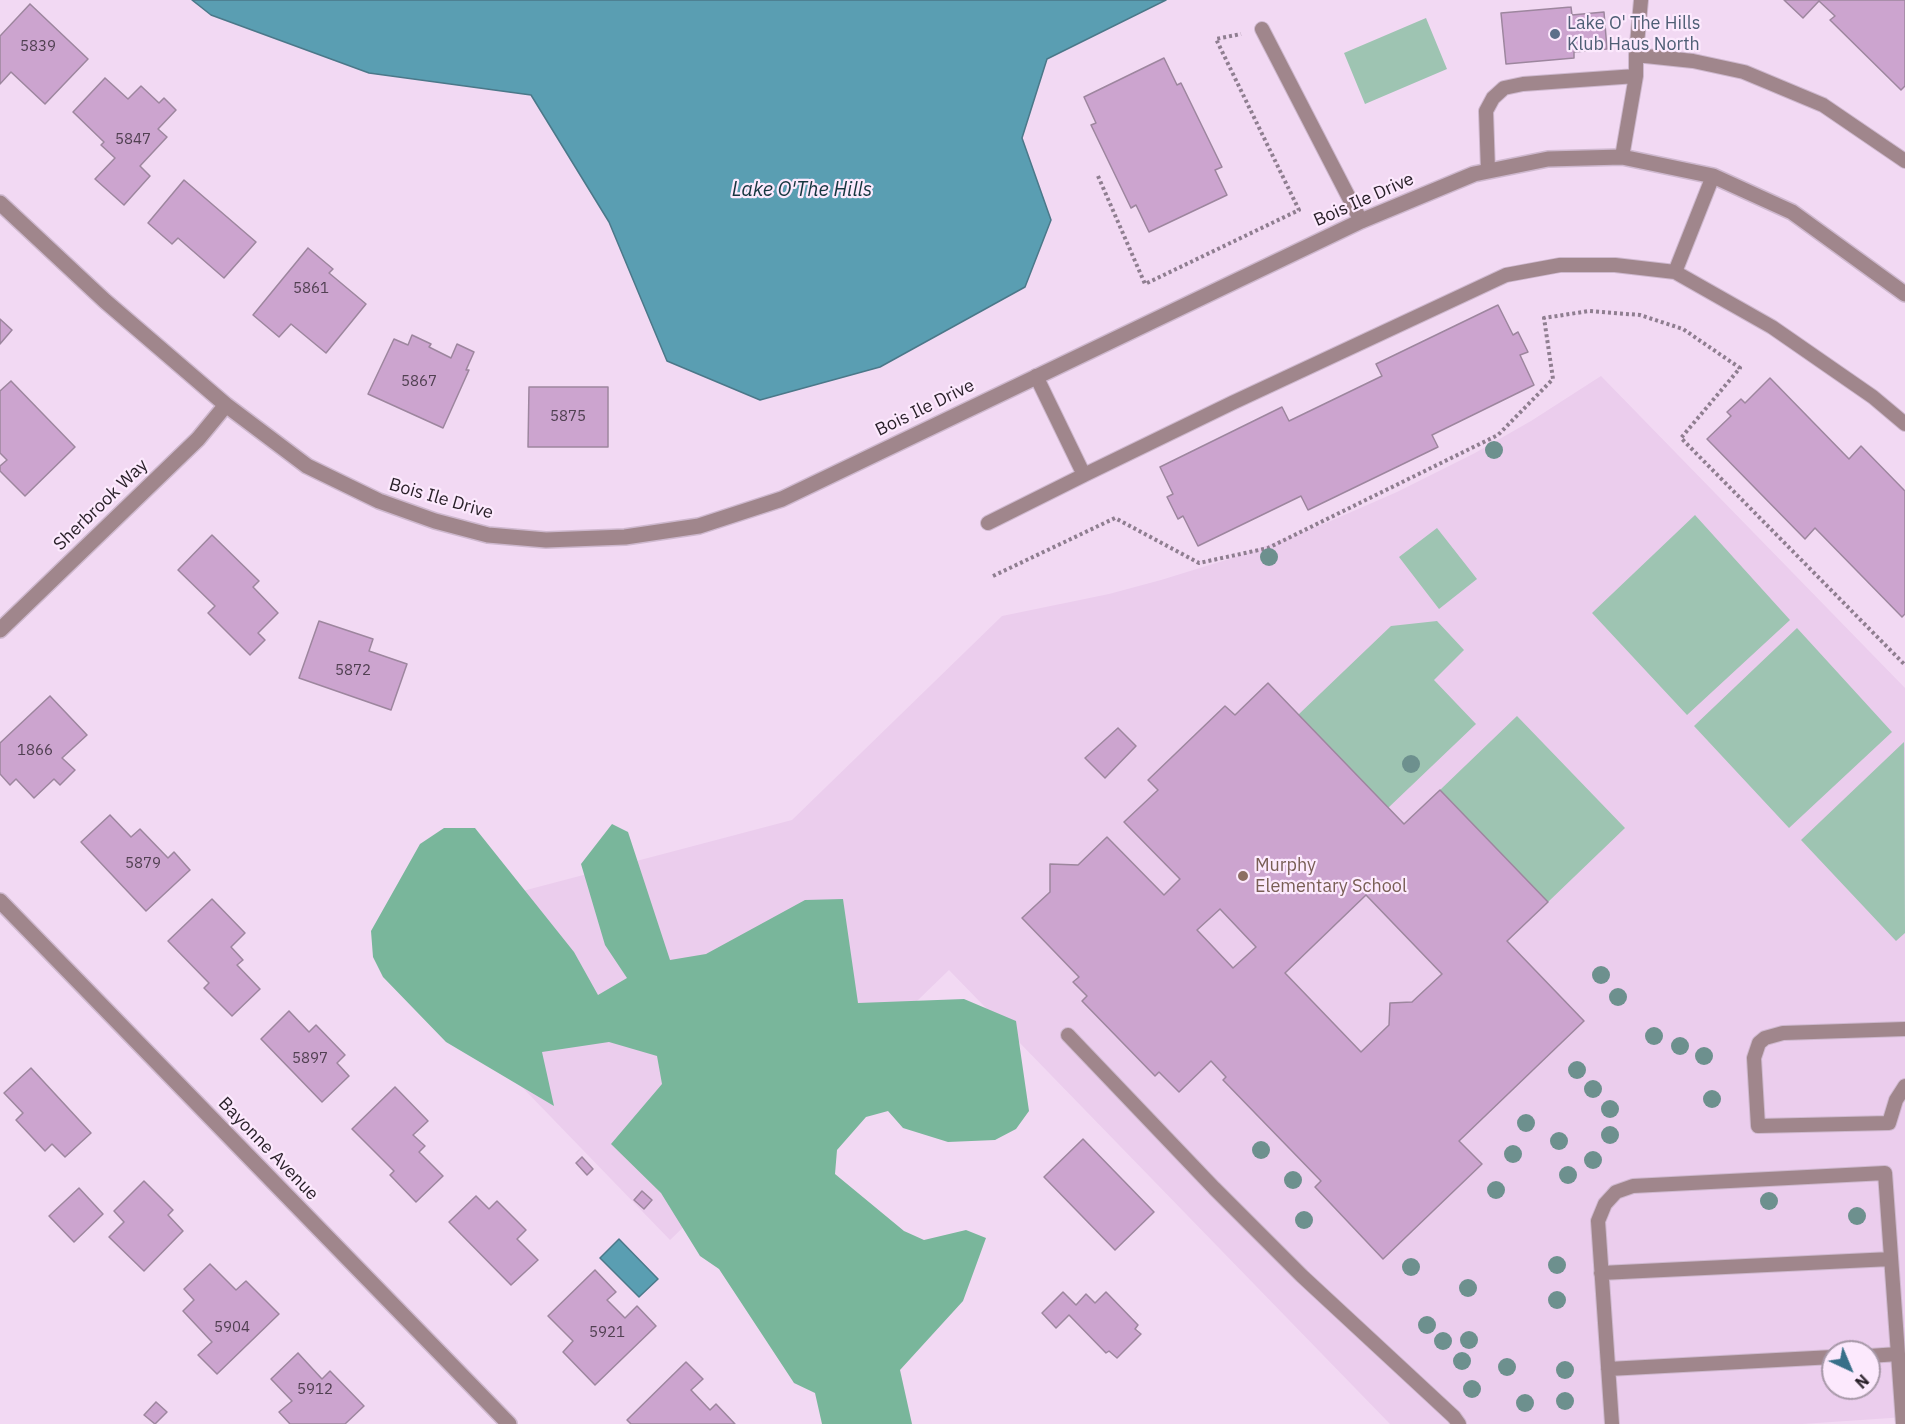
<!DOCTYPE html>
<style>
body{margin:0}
#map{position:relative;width:1905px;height:1424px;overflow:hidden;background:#f2d9f3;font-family:"IBM Plex Sans",sans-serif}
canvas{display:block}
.north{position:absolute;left:1821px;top:1340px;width:60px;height:60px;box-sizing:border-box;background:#fce9fd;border:2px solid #a798a8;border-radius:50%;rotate:136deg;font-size:16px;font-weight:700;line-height:24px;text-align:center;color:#281f28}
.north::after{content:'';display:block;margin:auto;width:21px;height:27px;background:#376f89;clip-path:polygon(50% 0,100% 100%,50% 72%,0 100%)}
</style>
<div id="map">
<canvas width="1905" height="1424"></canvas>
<div class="north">N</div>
</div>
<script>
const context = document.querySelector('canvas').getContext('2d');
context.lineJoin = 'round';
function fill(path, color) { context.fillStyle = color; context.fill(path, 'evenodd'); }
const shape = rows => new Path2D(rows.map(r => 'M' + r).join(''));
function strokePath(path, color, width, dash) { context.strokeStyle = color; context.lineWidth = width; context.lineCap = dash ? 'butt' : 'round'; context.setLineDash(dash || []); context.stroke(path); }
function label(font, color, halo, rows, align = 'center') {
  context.font = font + ' "IBM Plex Sans",sans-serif'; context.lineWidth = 4.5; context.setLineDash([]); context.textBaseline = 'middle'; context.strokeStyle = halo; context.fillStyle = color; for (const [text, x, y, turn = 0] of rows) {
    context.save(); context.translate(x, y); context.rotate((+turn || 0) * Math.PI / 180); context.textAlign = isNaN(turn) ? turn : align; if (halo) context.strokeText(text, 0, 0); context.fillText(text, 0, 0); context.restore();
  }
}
fill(shape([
 [1601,376,1905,688,1905,1417,1802,1424,1390,1424,949,970,670,1240,371,931,792,820,1002,616,1109,594,1161,580,1242,555,1326,523,1397,492,1475,453,1531,421],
 [1833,1352,1869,1352,1869,1388,1833,1388]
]), '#ebcded');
fill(shape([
 [1426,18,1447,69,1365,104,1344,53],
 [1695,515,1790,620,1687,715,1592,613],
 [1437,528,1477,579,1439,609,1399,557],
 [1437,621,1464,650,1434,680,1476,724,1388,808,1298,715,1391,626],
 [1797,628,1892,732,1789,828,1694,726],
 [1517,716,1625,828,1548,902,1440,790],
 [1904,742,1905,933,1896,941,1801,840]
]), '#9ec4b2');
fill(shape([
 [612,824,628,832,670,960,706,954,805,900,843,899,858,1003,964,999,1016,1021,1029,1111,1016,1129,995,1140,948,1142,903,1128,888,1111,866,1117,837,1150,835,1174,904,1231,924,1240,966,1230,986,1238,963,1301,900,1370,912,1424,822,1424,815,1393,794,1383,719,1269,700,1256,661,1193,611,1144,662,1084,657,1056,609,1042,542,1052,554,1106,446,1042,383,977,373,957,371,931,420,844,444,828,475,828,574,952,598,995,627,978,605,945,581,864]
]), '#79b69b');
const water = shape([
 [192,0,1166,0,1047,59,1022,138,1051,220,1025,287,880,367,760,400,667,361,609,222,531,95,369,73,211,15,192,0],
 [619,1239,658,1279,639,1297,600,1258,619,1239]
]);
fill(water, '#5a9eb2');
strokePath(water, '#4b7889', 1.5);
const building = shape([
 [1784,0,1905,0,1905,86,1901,90,1830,20,1835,16,1819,1,1803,18,1784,0],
 [30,4,88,59,45,104,11,72,0,84,0,36,30,4],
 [1571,7,1572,15,1604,12,1607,49,1574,52,1574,58,1506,64,1501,13,1571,7],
 [1164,58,1177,85,1181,83,1222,167,1215,170,1227,195,1149,232,1136,205,1131,208,1091,125,1096,123,1084,97,1164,58],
 [105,78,128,99,141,86,159,103,164,98,176,110,158,129,167,137,140,166,150,176,124,205,95,179,115,158,101,145,104,142,73,112,105,78],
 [184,180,256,242,224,278,178,238,172,244,148,223,184,180],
 [308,248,333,269,329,273,366,304,326,353,291,324,279,337,253,315,308,248],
 [1498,305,1513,335,1518,332,1528,352,1520,355,1534,385,1432,435,1438,447,1308,510,1301,496,1198,546,1183,516,1178,519,1167,497,1173,494,1160,467,1282,407,1289,421,1382,376,1376,364,1498,305],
 [0,319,12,330,0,344,0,319],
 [412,335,431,344,429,347,451,358,457,344,474,352,466,370,469,370,443,428,368,394,394,339,408,345,412,335],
 [1770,378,1849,459,1861,446,1905,491,1905,614,1902,617,1815,528,1805,539,1707,439,1731,416,1727,412,1741,399,1745,403,1770,378],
 [11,381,75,447,25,496,0,471,0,466,7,460,0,453,0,391,11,381],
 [529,387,608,387,608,447,528,447,529,387],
 [212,535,259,581,253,587,278,613,258,633,265,640,250,655,208,613,215,606,178,570,212,535],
 [319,621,373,639,369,651,407,664,391,710,299,678,319,621],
 [1268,683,1404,824,1440,790,1548,902,1507,941,1584,1021,1459,1141,1482,1164,1383,1259,1315,1187,1321,1181,1223,1080,1226,1077,1211,1061,1179,1092,1159,1072,1155,1076,1082,1001,1087,996,1073,982,1079,977,1022,918,1050,892,1050,864,1078,865,1107,837,1164,895,1180,879,1124,822,1158,790,1148,780,1225,706,1235,715,1268,683],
 [1366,895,1442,974,1412,1002,1390,1003,1389,1025,1361,1052,1285,973,1366,895],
 [1220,909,1256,947,1233,968,1197,930,1220,909],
 [50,696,87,735,62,758,75,770,60,785,54,779,34,798,16,779,10,785,0,774,0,743,50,696],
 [1118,728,1136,746,1105,778,1085,758,1118,728],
 [110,815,131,837,140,829,168,858,174,852,190,870,146,911,81,842,110,815],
 [212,899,245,933,231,947,243,960,237,965,260,989,232,1016,204,988,209,983,168,941,212,899],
 [289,1011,309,1032,316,1025,345,1055,337,1063,349,1076,322,1102,261,1039,289,1011],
 [31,1068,91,1133,65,1157,52,1144,45,1151,16,1120,23,1113,4,1093,31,1068],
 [395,1087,428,1121,413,1135,425,1146,419,1152,443,1176,416,1202,390,1175,394,1171,352,1129,395,1087],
 [1083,1139,1154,1212,1115,1250,1044,1177,1083,1139],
 [582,1157,593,1169,587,1175,576,1163,582,1157],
 [144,1181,173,1210,168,1215,183,1231,144,1271,109,1237,124,1222,114,1211,144,1181],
 [79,1188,103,1214,74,1242,49,1216,79,1188],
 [642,1191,652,1200,644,1209,634,1200,642,1191],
 [476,1196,489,1209,497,1201,526,1230,517,1239,538,1260,511,1285,449,1222,476,1196],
 [210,1264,236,1290,246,1281,279,1314,217,1374,198,1355,212,1342,183,1311,194,1300,184,1289,210,1264],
 [595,1270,616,1292,607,1300,625,1318,637,1306,656,1326,595,1385,563,1352,573,1341,548,1316,595,1270],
 [1063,1292,1076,1305,1086,1294,1095,1303,1106,1292,1138,1325,1135,1329,1141,1334,1117,1358,1109,1351,1106,1353,1069,1315,1056,1328,1042,1313,1063,1292],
 [298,1353,322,1379,330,1371,364,1406,345,1424,290,1424,279,1412,292,1401,271,1379,298,1353],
 [686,1362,703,1379,691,1390,710,1410,716,1404,735,1424,631,1424,627,1420,686,1362],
 [156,1402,167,1412,155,1424,144,1415,156,1402]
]);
fill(building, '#cca4cf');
strokePath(building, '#9d869e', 1.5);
const lane = shape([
 [1262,29,1361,221],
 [1636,55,1641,0],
 [1622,157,1636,76,1636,55,1693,61,1744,72,1823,105,1905,161],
 [1488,171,1486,111,1493,98,1504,88,1523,84,1636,76],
 [1675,272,1713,176],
 [1036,376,1084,475,1232,403,1506,275,1560,265,1615,265,1675,272,1772,327,1873,397,1905,424],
 [988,523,1084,475],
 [1905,1029,1783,1033,1765,1038,1759,1043,1754,1058,1758,1126,1889,1123,1896,1100,1905,1086],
 [1068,1035,1214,1188,1302,1276,1454,1417,1459,1424],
 [1601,1273,1891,1259],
 [1869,1356,1898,1354],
 [1608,1369,1833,1357],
 [1612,1424,1598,1221,1605,1204,1616,1192,1633,1186,1885,1173,1903,1424]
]);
const street = shape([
 [0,203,105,301,226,405,307,466,379,501,435,521,488,535,546,540,625,537,699,526,782,499,1361,221,1474,174,1548,159,1622,157,1713,176,1792,212,1905,294],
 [0,630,198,439,226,405],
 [0,901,509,1424]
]);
strokePath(lane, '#ceb8ce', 16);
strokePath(street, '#ceb8ce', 18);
strokePath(shape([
 [1098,176,1145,284,1299,210,1216,39,1241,34],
 [993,576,1115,518,1199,563,1268,548,1498,435,1553,379,1544,318,1589,311,1640,315,1683,329,1740,368,1681,438,1905,665]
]), '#8f7e90', 4, [3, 3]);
strokePath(lane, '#a0868c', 14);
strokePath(street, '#a0868c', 15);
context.fillStyle = '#6d908e';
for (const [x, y] of [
 [1494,450],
 [1269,557],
 [1411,764],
 [1601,975],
 [1618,997],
 [1654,1036],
 [1680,1046],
 [1704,1056],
 [1577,1070],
 [1593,1089],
 [1712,1099],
 [1610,1109],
 [1526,1123],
 [1610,1135],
 [1559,1141],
 [1261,1150],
 [1513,1154],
 [1593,1160],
 [1568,1175],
 [1293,1180],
 [1496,1190],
 [1769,1201],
 [1857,1216],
 [1304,1220],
 [1557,1265],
 [1411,1267],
 [1468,1288],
 [1557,1300],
 [1427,1325],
 [1469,1340],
 [1443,1341],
 [1462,1361],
 [1507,1367],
 [1565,1370],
 [1472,1389],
 [1565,1401],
 [1525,1403]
]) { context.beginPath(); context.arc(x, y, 9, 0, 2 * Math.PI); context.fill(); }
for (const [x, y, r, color] of [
 [1555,34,6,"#5c6f8a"],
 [1243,876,6,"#8d6e63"]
]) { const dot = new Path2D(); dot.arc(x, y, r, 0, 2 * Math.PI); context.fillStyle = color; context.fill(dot); strokePath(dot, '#fce9fd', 2); }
label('15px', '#514052', null, [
 ["5839",38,47],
 ["5847",133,140],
 ["5861",311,289],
 ["5867",419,382],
 ["5875",568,417],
 ["5872",353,671],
 ["1866",35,751],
 ["5879",143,864],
 ["5897",310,1059],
 ["5904",232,1328],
 ["5921",607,1333],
 ["5912",315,1390]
]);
label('18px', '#4e5e75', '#fce9fd', [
 ["Lake O' The Hills",1567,24],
 ["Klub Haus North",1567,45]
], 'left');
label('18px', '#281f28', '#fce9fd', [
 ["Bois Ile Drive",1364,200,-24],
 ["Bois Ile Drive",925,408,-26],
 ["Bois Ile Drive",441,499,16],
 ["Sherbrook Way",101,505,-44],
 ["Bayonne Avenue",268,1149,46]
]);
label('18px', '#785e54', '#fce9fd', [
 ["Murphy",1255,866],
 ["Elementary School",1255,887]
], 'left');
label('italic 20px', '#15363f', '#fce9fd', [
 ["Lake O'The Hills",802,190]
]);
</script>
